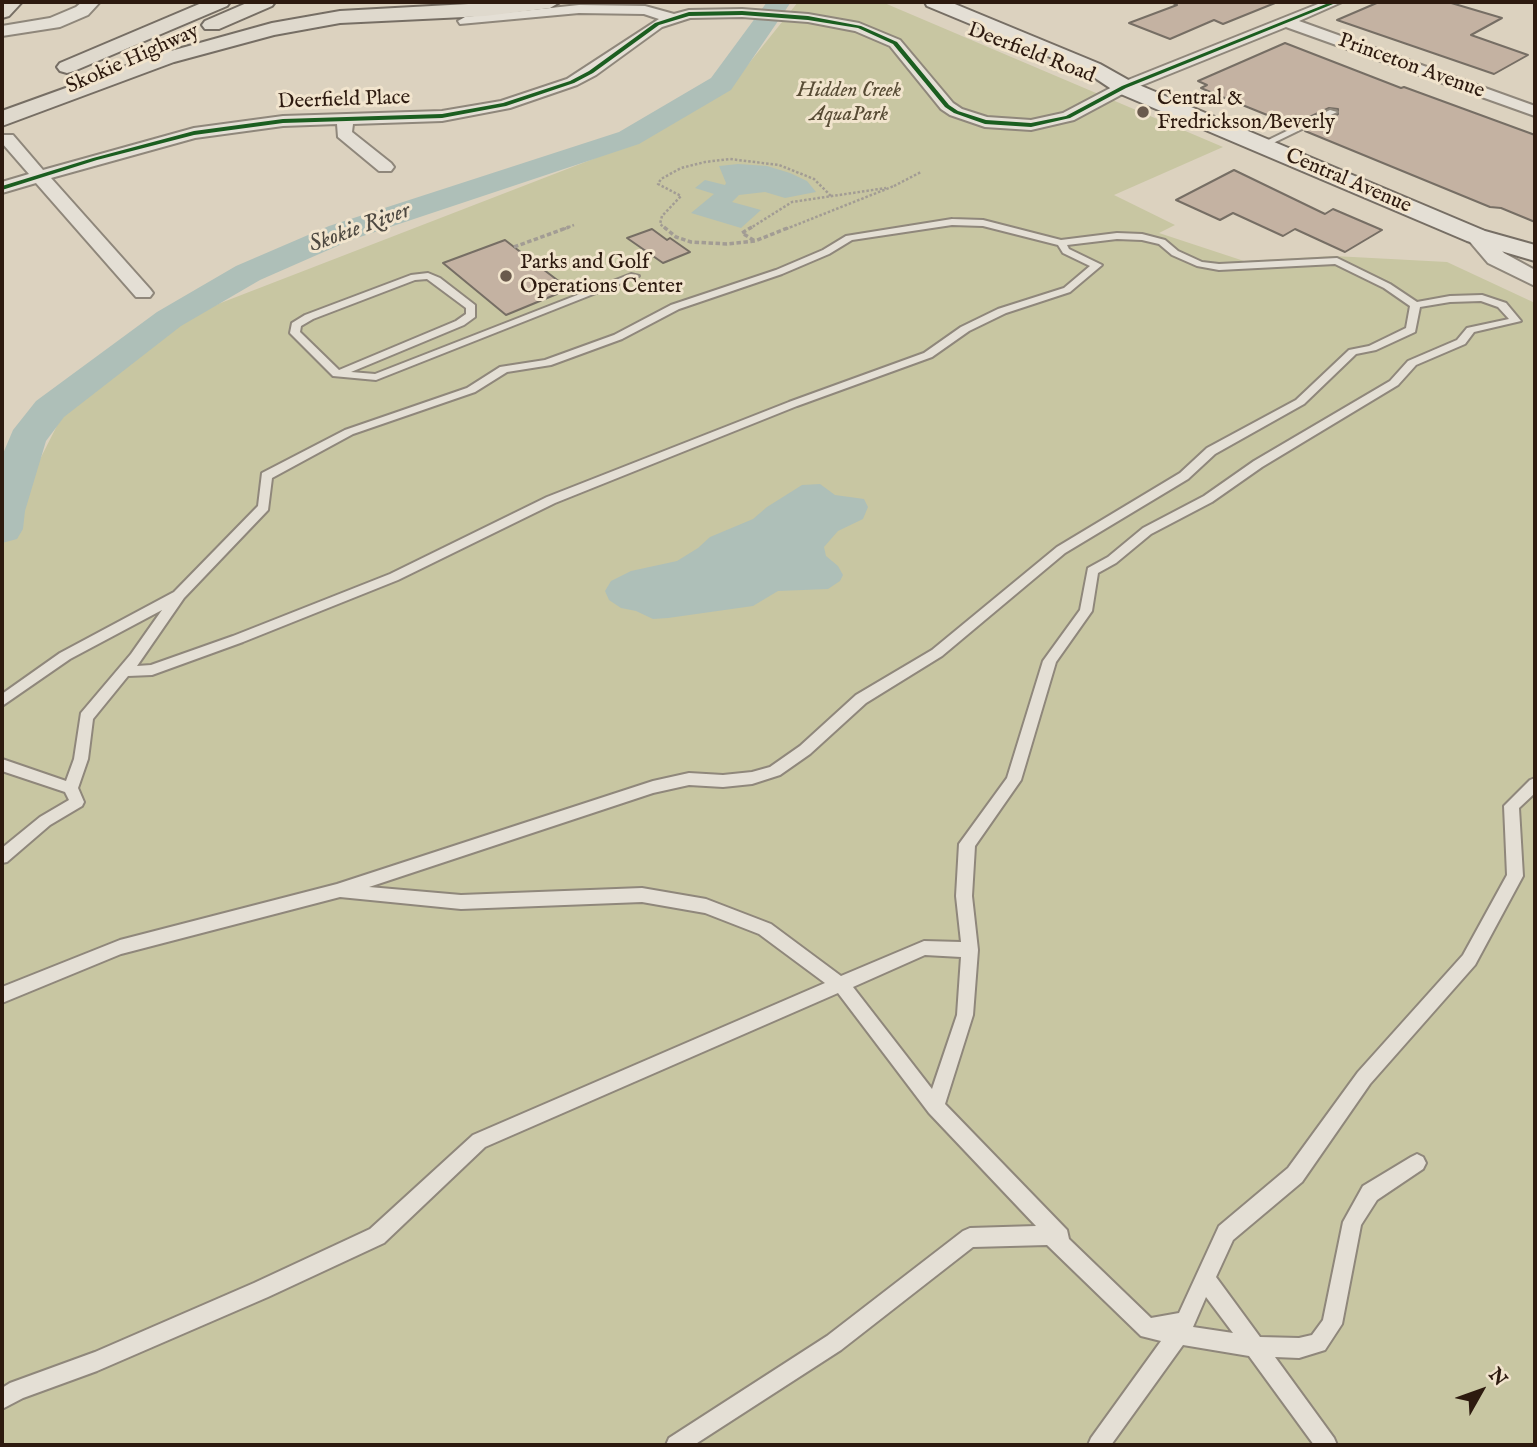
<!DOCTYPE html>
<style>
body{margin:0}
#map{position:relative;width:1537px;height:1447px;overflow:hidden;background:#dcd2bf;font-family:"IM FELL English",serif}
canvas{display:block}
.frame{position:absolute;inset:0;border:4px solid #2d1a0f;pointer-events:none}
.north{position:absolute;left:1446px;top:1356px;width:70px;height:70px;-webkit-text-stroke:5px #f1e4cd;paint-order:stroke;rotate:50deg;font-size:19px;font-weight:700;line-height:28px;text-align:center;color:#2d1a0f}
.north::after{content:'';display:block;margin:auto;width:24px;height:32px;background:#2d1a0f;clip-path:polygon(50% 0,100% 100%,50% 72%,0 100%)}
</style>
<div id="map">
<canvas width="1537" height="1447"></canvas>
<div class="frame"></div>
<div class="north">N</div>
</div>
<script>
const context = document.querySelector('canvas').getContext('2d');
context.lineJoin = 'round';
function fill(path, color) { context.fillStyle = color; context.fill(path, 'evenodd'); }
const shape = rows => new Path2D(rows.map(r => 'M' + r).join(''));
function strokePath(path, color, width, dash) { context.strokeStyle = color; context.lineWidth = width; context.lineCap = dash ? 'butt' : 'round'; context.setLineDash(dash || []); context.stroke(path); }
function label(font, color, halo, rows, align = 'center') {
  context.font = font + ' "IM FELL English",serif'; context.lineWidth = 6; context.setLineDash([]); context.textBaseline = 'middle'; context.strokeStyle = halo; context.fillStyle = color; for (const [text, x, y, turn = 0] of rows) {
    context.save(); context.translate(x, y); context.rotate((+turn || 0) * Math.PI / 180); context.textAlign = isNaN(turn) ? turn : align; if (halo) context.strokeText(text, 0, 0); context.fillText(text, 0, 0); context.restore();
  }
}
fill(shape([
 [798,2,882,2,1223,147,1114,195,1175,225,1159,233,1244,261,1334,256,1447,262,1535,303,1535,1445,2,1445,2,534,67,406,187,316,637,142,730,87]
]), '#c8c6a2');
fill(shape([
 [738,164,767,166,790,173,807,181,816,192,785,198,765,192,739,195,732,202,761,210,741,228,691,213,714,194,695,188,705,180,725,185,726,183,719,166],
 [820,484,835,495,864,499,868,507,863,519,838,531,824,547,826,556,838,566,843,575,840,581,828,589,778,591,753,606,668,618,653,619,636,611,621,608,609,600,605,591,611,581,631,571,677,561,698,548,710,537,753,519,767,507,802,485]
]), '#aebfb8');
fill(shape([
 [767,2,791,2,731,90,639,144,351,240,260,280,181,326,64,417,46,441,25,511,23,529,17,539,2,543,2,456,13,430,36,401,157,312,236,266,329,226,619,132,711,78,767,2]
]), '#aebfb8');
const building = shape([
 [1171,2,1275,2,1275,3,1223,24,1214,20,1170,39,1129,23,1177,5,1171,2],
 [1379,2,1448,2,1502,18,1471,35,1528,55,1494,74,1337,20,1379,2],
 [1285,43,1401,88,1404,87,1535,135,1535,222,1501,208,1490,207,1305,131,1338,114,1338,109,1329,108,1292,125,1215,94,1201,88,1207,85,1198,81,1285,43],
 [1234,170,1325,214,1333,209,1382,230,1345,252,1295,229,1283,236,1233,213,1220,220,1176,200,1234,170],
 [652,229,667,240,670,238,690,252,663,263,627,238,652,229],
 [505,240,514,247,569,289,506,315,443,263,505,240]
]);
fill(building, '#c4b2a2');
strokePath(building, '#766e64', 2);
const service = shape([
 [1330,110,1337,112,1265,147,1258,145,1330,110],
 [952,219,983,220,1061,240,1117,233,1142,234,1165,240,1178,251,1202,262,1219,264,1337,258,1390,284,1417,302,1450,296,1482,295,1506,303,1521,321,1474,332,1465,344,1416,365,1398,385,1262,467,1212,502,1151,534,1116,563,1098,573,1092,611,1056,662,1021,780,975,846,972,896,978,950,973,1015,945,1104,1067,1230,1069,1239,1151,1318,1179,1313,1219,1226,1288,1168,1358,1072,1463,955,1507,875,1504,806,1530,780,1535,778,1535,793,1519,808,1523,876,1475,965,1370,1084,1302,1182,1233,1240,1216,1277,1260,1337,1299,1338,1312,1335,1323,1320,1343,1222,1363,1186,1411,1157,1417,1154,1423,1157,1426,1163,1423,1169,1377,1200,1361,1225,1342,1324,1325,1350,1299,1358,1275,1357,1334,1438,1337,1445,1314,1445,1249,1356,1183,1345,1111,1445,1088,1445,1091,1438,1161,1341,1141,1336,1047,1245,973,1247,841,1350,694,1445,666,1445,669,1438,827,1336,963,1231,970,1228,1036,1226,929,1113,838,993,485,1147,384,1243,268,1297,97,1371,23,1398,2,1409,2,1388,10,1383,95,1352,254,1283,370,1229,473,1135,825,983,759,934,705,913,642,902,461,909,340,897,121,954,2,1003,2,987,120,940,337,884,653,781,689,773,723,775,752,772,770,767,800,746,856,695,932,650,1057,547,1180,473,1207,448,1296,400,1349,350,1369,346,1406,328,1410,306,1384,288,1335,264,1219,270,1197,266,1172,255,1159,244,1142,240,1117,239,1067,245,1069,249,1102,265,1070,292,1006,313,969,331,932,357,797,406,555,503,398,580,243,642,152,675,128,676,93,719,88,759,78,788,84,802,82,806,50,825,7,862,2,863,2,848,40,817,69,800,65,792,2,771,2,759,66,781,74,759,81,713,131,654,162,610,70,659,2,706,2,694,60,653,174,592,258,506,262,473,345,430,467,388,500,367,545,360,614,335,671,305,776,270,823,250,846,236,952,219],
 [952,225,983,226,1058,245,1063,253,1090,266,1064,288,998,309,961,327,924,353,789,402,547,497,390,574,233,636,151,665,137,666,184,598,268,510,272,478,353,434,475,392,507,372,551,365,622,339,679,309,782,274,829,254,852,240,952,225],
 [1481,301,1498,307,1509,319,1467,328,1457,340,1408,361,1390,381,1254,461,1204,496,1143,528,1108,557,1088,568,1080,610,1043,661,1007,778,959,844,956,896,961,942,924,941,841,976,771,924,706,899,642,888,461,895,369,887,653,793,689,785,723,787,752,784,780,775,810,754,866,703,942,656,1065,553,1188,479,1215,454,1304,404,1356,354,1376,350,1415,332,1420,307,1450,302,1481,301],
 [925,955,961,957,957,1015,932,1089,853,987,925,955],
 [1206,1297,1233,1333,1193,1327,1206,1297],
 [428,273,440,278,475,305,475,317,464,325,351,372,375,374,631,274,639,276,376,380,333,376,290,333,292,323,305,315,411,275,428,273],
 [427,279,466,308,466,314,456,321,339,370,300,332,301,326,313,319,415,280,427,279]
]);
const minor = shape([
 [1323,2,1342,2,1299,21,1535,106,1535,116,1286,27,1130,90,1074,120,1031,130,985,127,950,115,941,109,890,46,855,31,808,22,742,17,690,18,662,27,596,75,577,85,510,108,442,121,353,124,352,132,391,163,394,167,391,171,379,171,338,137,337,124,283,126,195,138,51,178,150,289,153,293,150,297,136,297,36,183,2,193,2,182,29,174,2,143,2,135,13,135,43,170,194,128,283,116,442,111,501,101,567,79,659,19,644,14,579,13,460,24,458,21,465,17,579,5,645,6,674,14,689,10,742,9,808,14,859,23,900,40,953,103,962,109,987,117,1031,120,1063,113,1118,84,1323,2]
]);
const tertiary = shape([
 [82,2,100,2,88,15,60,27,2,36,2,26,50,18,76,7,82,2],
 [1476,229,1484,231,1504,253,1535,270,1535,286,1488,263,1465,236,1468,231,1476,229]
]);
const secondary = shape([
 [925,2,950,2,1100,64,1132,82,1485,231,1535,245,1535,261,1467,241,1116,92,1086,72,927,6,925,2]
]);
const motorway = shape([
 [2,2,22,2,9,16,2,18,2,2],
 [204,2,230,2,227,6,74,71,67,73,60,71,57,67,60,63,204,2],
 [249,2,275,2,272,6,219,29,205,29,202,25,205,21,249,2],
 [505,2,560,2,550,8,485,16,340,23,274,35,174,62,2,126,2,111,160,54,272,23,340,11,505,2]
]);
strokePath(service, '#8f877b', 4);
strokePath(minor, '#8f877b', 4);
strokePath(tertiary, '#8f877b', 4);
strokePath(secondary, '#766e64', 4);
strokePath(motorway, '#766e64', 4);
strokePath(shape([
 [894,186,921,172],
 [564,229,574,225],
 [666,229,660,224,662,216,681,196,658,184,661,179,681,168,705,162,730,159,779,165,814,179,831,196],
 [749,229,792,202,886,188],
 [786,229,894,186]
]), '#a29c94', 2.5, [2.5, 2]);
strokePath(shape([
 [664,227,676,237,691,242,727,244,755,241,790,227],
 [752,227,742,233,755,241],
 [514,247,569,227]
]), '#a29c94', 3.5, [4.5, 2.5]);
fill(service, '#e4dfd5');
fill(minor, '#e4dfd5');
fill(tertiary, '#e4dfd5');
fill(secondary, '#e4dfd5');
fill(motorway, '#dfd9cd');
fill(shape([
 [1331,2,1338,2,1126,88,1070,118,1031,127,985,124,954,113,945,107,893,44,858,28,808,20,742,15,689,16,659,25,593,73,574,83,506,106,442,118,283,123,194,135,97,160,2,190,2,186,93,158,194,131,283,119,442,114,503,103,570,81,589,71,655,23,689,12,742,11,808,16,861,26,897,42,949,105,958,111,986,120,1031,123,1066,116,1122,86,1331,2]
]), '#1b5e20');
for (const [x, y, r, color] of [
 [1143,112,7,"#6a5a4d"],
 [506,276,7,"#6a5a4d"]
]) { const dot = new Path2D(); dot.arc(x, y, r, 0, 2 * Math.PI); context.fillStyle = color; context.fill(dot); strokePath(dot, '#f1e4cd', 2.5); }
label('21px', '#2d1a0f', '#f1e4cd', [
 ["Deerfield Road",1031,54,21],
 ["Skokie Highway",133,60,-24],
 ["Princeton Avenue",1411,67,20],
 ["Deerfield Place",344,101,-2],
 ["Central Avenue",1348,182,23]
]);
label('italic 21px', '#574b34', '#f1e4cd', [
 ["Hidden Creek",849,92],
 ["AquaPark",849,116]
]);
label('21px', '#2d1a0f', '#f1e4cd', [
 ["Central &",1157,100],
 ["Fredrickson/Beverly",1157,124],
 ["Parks and Golf",520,264],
 ["Operations Center",520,288]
], 'left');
label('italic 23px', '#4e4941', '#f1e4cd', [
 ["Skokie River",360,229,-20]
]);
</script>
